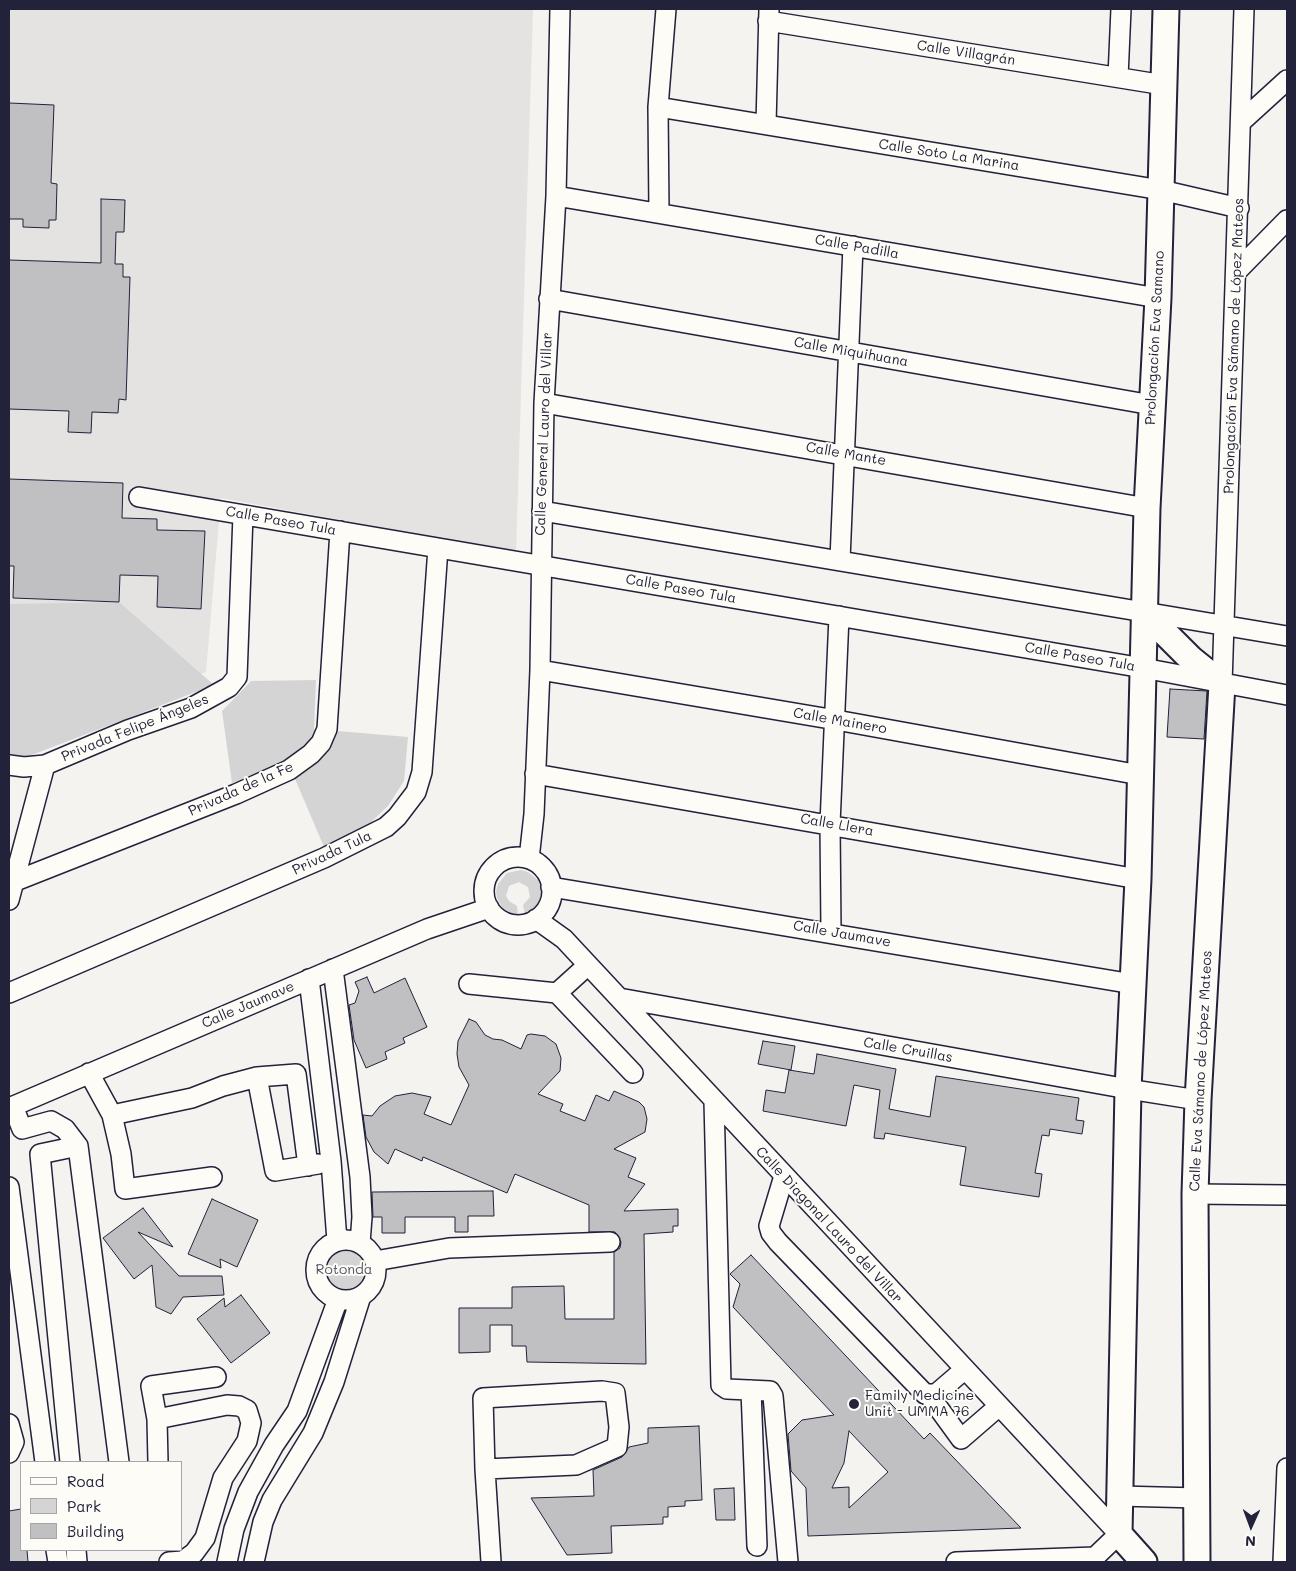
<!DOCTYPE html>
<meta charset="utf-8">
<style>
body{margin:0}
#map{position:relative;width:1296px;height:1571px;overflow:hidden;background:#f4f3ef;font-family:Mali,sans-serif}
canvas{display:block}
.frame{position:absolute;inset:0;border:10px solid #22223b;pointer-events:none}
.legend{position:absolute;left:20px;top:1461px;width:162px;height:90px;box-sizing:border-box;background:#fdfcf7;border:1px solid #a5a5ac;margin:0;padding:6px 9px;list-style:none;font-size:15px;color:#22223b}
.legend li{display:flex;align-items:center;gap:10px;height:25px}
.legend b{width:25px;border:1px solid #a5a5ac}
.north{position:absolute;left:1226px;top:1501px;width:50px;height:50px;-webkit-text-stroke:4px #fdfcf7;paint-order:stroke;rotate:182deg;font-size:14px;font-weight:700;line-height:20px;text-align:center;color:#22223b}
.north::after{content:'';display:block;margin:auto;width:18px;height:22px;background:#22223b;clip-path:polygon(50% 0,100% 100%,50% 72%,0 100%)}
</style>
<div id="map">
<canvas width="1296" height="1571"></canvas>
<div class="frame"></div>
<ul class="legend">
<li><b style="height:6px;background:#fdfcf7"></b>Road</li>
<li><b style="height:14px;background:#d5d4d5"></b>Park</li>
<li><b style="height:14px;background:#c0bfc2"></b>Building</li>
</ul>
<div class="north">N</div>
</div>
<script>
const context = document.querySelector('canvas').getContext('2d');
context.lineJoin = 'round';
function fill(path, color) { context.fillStyle = color; context.fill(path, 'evenodd'); }
const shape = rows => new Path2D(rows.map(r => 'M' + r).join(''));
function strokePath(path, color, width, dash) { context.strokeStyle = color; context.lineWidth = width; context.lineCap = dash ? 'butt' : 'round'; context.setLineDash(dash || []); context.stroke(path); }
function label(font, color, halo, rows, align = 'center') {
  context.font = font + ' Mali,sans-serif'; context.lineWidth = 4; context.setLineDash([]); context.textBaseline = 'middle'; context.strokeStyle = halo; context.fillStyle = color; for (const [text, x, y, turn = 0] of rows) {
    context.save(); context.translate(x, y); context.rotate((+turn || 0) * Math.PI / 180); context.textAlign = isNaN(turn) ? turn : align; if (halo) context.strokeText(text, 0, 0); context.fillText(text, 0, 0); context.restore();
  }
}
fill(shape([
 [9,9,533,9,516,552,221,498,206,672,17,756,9,754]
]), '#e4e3e2');
fill(shape([
 [119,602,214,685,24,758,9,756,9,604],
 [316,680,314,729,408,737,404,781,388,806,366,827,324,847,287,760,232,783,222,711,251,681],
 [521,870,528,872,539,881,542,895,537,908,525,915,523,905,530,897,528,887,519,882,509,886,506,896,509,901,517,906,518,916,504,911,497,898,496,891,498,884,507,873],
 '318 1270a26 26 0 1 1 52 0a26 26 0 1 1-52 0Z'
]), '#d5d4d5');
const building = shape([
 [9,103,54,105,51,183,57,184,56,220,49,220,49,228,23,227,23,219,9,219,9,103],
 [101,199,125,200,124,232,116,232,115,264,123,264,123,277,130,277,126,400,119,399,118,413,92,412,91,433,68,432,69,411,9,409,9,260,101,263,101,199],
 [9,479,123,483,122,518,157,519,157,530,205,531,201,609,157,607,158,576,120,575,119,602,13,598,14,566,9,566,9,479],
 [1170,689,1207,691,1204,739,1167,737,1170,689],
 [367,977,374,993,405,978,427,1027,403,1038,405,1043,385,1052,387,1059,366,1068,354,1040,349,1005,355,1003,359,991,355,982,367,977],
 [469,1019,476,1022,485,1035,493,1039,502,1040,521,1049,527,1035,531,1034,545,1036,556,1044,561,1058,560,1071,538,1094,563,1104,560,1111,585,1121,596,1095,609,1101,614,1091,639,1102,644,1107,647,1119,645,1132,614,1149,636,1158,628,1177,645,1184,624,1211,678,1209,678,1226,673,1226,673,1232,644,1234,646,1364,527,1362,526,1346,512,1346,512,1325,490,1325,490,1352,459,1353,459,1308,512,1308,512,1287,564,1286,565,1319,614,1319,614,1252,620,1248,621,1242,615,1232,589,1232,589,1205,515,1174,507,1193,423,1157,422,1161,395,1149,388,1164,374,1152,366,1137,363,1115,372,1116,380,1106,395,1096,412,1093,431,1097,424,1114,451,1125,469,1085,459,1067,457,1054,458,1041,469,1019],
 [763,1041,795,1046,791,1070,758,1064,763,1041],
 [817,1054,896,1069,889,1109,930,1117,936,1076,1079,1098,1076,1120,1084,1121,1082,1134,1050,1129,1049,1136,1042,1135,1035,1173,1042,1174,1039,1197,960,1185,966,1147,885,1133,884,1139,874,1138,880,1090,854,1085,846,1126,763,1111,766,1090,785,1093,789,1070,814,1074,817,1054],
 [493,1191,494,1216,468,1216,468,1232,455,1232,455,1217,405,1217,405,1233,382,1233,382,1217,373,1217,372,1192,493,1191],
 [212,1199,258,1220,237,1267,220,1259,221,1268,188,1254,212,1199],
 [143,1208,173,1247,138,1232,179,1276,222,1276,224,1295,183,1297,171,1314,156,1307,152,1265,134,1279,103,1238,143,1208],
 [751,1255,924,1439,930,1433,1021,1528,808,1536,806,1488,791,1471,788,1434,802,1420,834,1415,733,1307,740,1284,730,1274,751,1255],
 [849,1431,888,1472,849,1508,849,1487,832,1488,844,1463,849,1431],
 [241,1295,270,1333,231,1363,197,1319,224,1298,225,1307,241,1295],
 [699,1426,702,1500,685,1501,685,1506,668,1507,668,1517,663,1517,663,1524,611,1526,612,1553,567,1555,531,1498,594,1496,593,1470,622,1457,629,1447,648,1443,648,1428,699,1426],
 [734,1488,735,1520,716,1520,714,1489,734,1488],
 [21,1509,21,1550,27,1550,28,1562,9,1562,9,1511,21,1509]
]);
fill(building, '#c0bfc2');
strokePath(building, '#22223b', 1);
const minor = shape([
 [768,21,1164,85],
 [1118,77,1121,9],
 [658,107,1161,190,1239,208],
 [1242,121,1287,80],
 [766,124,769,10],
 [556,196,1158,298],
 [659,213,658,107,666,9],
 [1236,272,1287,220],
 [549,299,1152,405],
 [544,403,1147,508],
 [139,497,1143,668,1287,695],
 [542,511,1287,636],
 [840,560,853,246],
 [540,670,836,720,1140,775],
 [1222,684,1244,9],
 [9,765,24,767,45,765,128,730,191,708,229,687,237,677,243,515],
 [535,774,1138,879],
 '484 891a34 34 0 1 1 68 0a34 34 0 1 1-68 0Z',
 [529,859,534,814,540,670,544,403,556,196,560,9],
 [13,882,236,794,289,770,311,754,321,743,327,729,340,531],
 [551,887,1133,984],
 [9,900,45,765],
 [536,919,564,939,1119,1534,1095,1557,956,1562],
 [831,932,830,824,839,616],
 [333,969,360,1177,362,1217,360,1243],
 [309,979,331,1161,337,1241],
 [469,984,557,993,633,1073],
 [9,993,324,858,386,827,397,817,416,792,422,772,438,548],
 [557,993,588,965],
 [619,998,1128,1089,1198,1100],
 [89,1073,112,1115,121,1154,125,1189,212,1177],
 [257,1077,275,1171,318,1164],
 [714,1101,721,1385,727,1389,770,1391,773,1396,788,1562],
 [13,1106,22,1129,51,1121,65,1129,78,1146,119,1462],
 [9,1108,427,929,489,908],
 [112,1115,192,1098,223,1086,257,1077,296,1074,308,1166],
 [784,1176,769,1226,771,1233,778,1242,925,1394,936,1394,964,1370],
 [9,1187,45,1462],
 [1195,1194,1287,1195],
 '316 1270a30 30 0 1 1 60 0a30 30 0 1 1-60 0Z',
 [375,1261,449,1248,610,1242],
 [751,1390,757,1546],
 [602,1391,615,1393,619,1427,617,1447,576,1465,485,1469,483,1398,602,1391],
 [929,1395,961,1439,998,1407],
 [157,1419,227,1405,239,1406,247,1410,251,1423,247,1441,223,1478,205,1538,194,1553,183,1561,169,1562],
 [9,1424,14,1442,9,1453],
 [70,1462,40,1154,78,1146],
 [158,1462,157,1419,151,1386,216,1377],
 [485,1469,491,1562],
 [1119,1496,1198,1498],
 [56,1550,58,1562],
 [76,1550,77,1562],
 [227,1562,234,1529,248,1492,274,1445,297,1411,338,1299],
 [254,1562,263,1522,272,1500,313,1433,334,1382,361,1296],
 [1283,1562,1287,1468]
]);
const major = shape([
 [1145,613,1191,659,1222,684,1198,1100,1195,1194,1197,1562],
 [1144,1562,1119,1534,1128,1089,1138,879,1147,508,1158,298,1166,9]
]);
strokePath(minor, '#22223b', 22);
strokePath(major, '#22223b', 29);
strokePath(minor, '#fdfcf7', 19);
strokePath(major, '#fdfcf7', 25);
for (const [x, y, r, color] of [
 [854,1404,6,"#22223b"]
]) { const dot = new Path2D(); dot.arc(x, y, r, 0, 2 * Math.PI); context.fillStyle = color; context.fill(dot); strokePath(dot, '#fdfcf7', 2); }
label('14px', '#22223b', '#fdfcf7', [
 ["Calle Villagrán",966,53,9],
 ["Calle Soto La Marina",949,155,9],
 ["Calle Padilla",857,247,10],
 ["Prolongación Eva Samano",1155,338,-87],
 ["Prolongación Eva Sámano de López Mateos",1234,346,-88],
 ["Calle Miquihuana",851,352,10],
 ["Calle General Lauro del Villar",544,434,-88],
 ["Calle Mante",846,454,10],
 ["Calle Paseo Tula",281,521,10],
 ["Calle Paseo Tula",681,589,10],
 ["Calle Paseo Tula",1080,657,10],
 ["Calle Mainero",840,721,10],
 ["Privada Felipe Ángeles",135,728,-22],
 ["Privada de la Fe",241,789,-24],
 ["Calle Llera",837,825,10],
 ["Privada Tula",332,853,-25],
 ["Calle Jaumave",842,934,10],
 ["Calle Jaumave",248,1005,-23],
 ["Calle Cruillas",908,1050,10],
 ["Calle Eva Sámano de López Mateos",1201,1071,-87],
 ["Calle Diagonal Lauro del Villar",829,1225,47]
]);
label('14px', '#585769', '#fdfcf7', [
 ["Rotonda",344,1270]
]);
label('14px', '#22223b', '#fdfcf7', [
 ["Family Medicine",865,1396],
 ["Unit - UMMA 76",865,1412]
], 'left');
</script>
